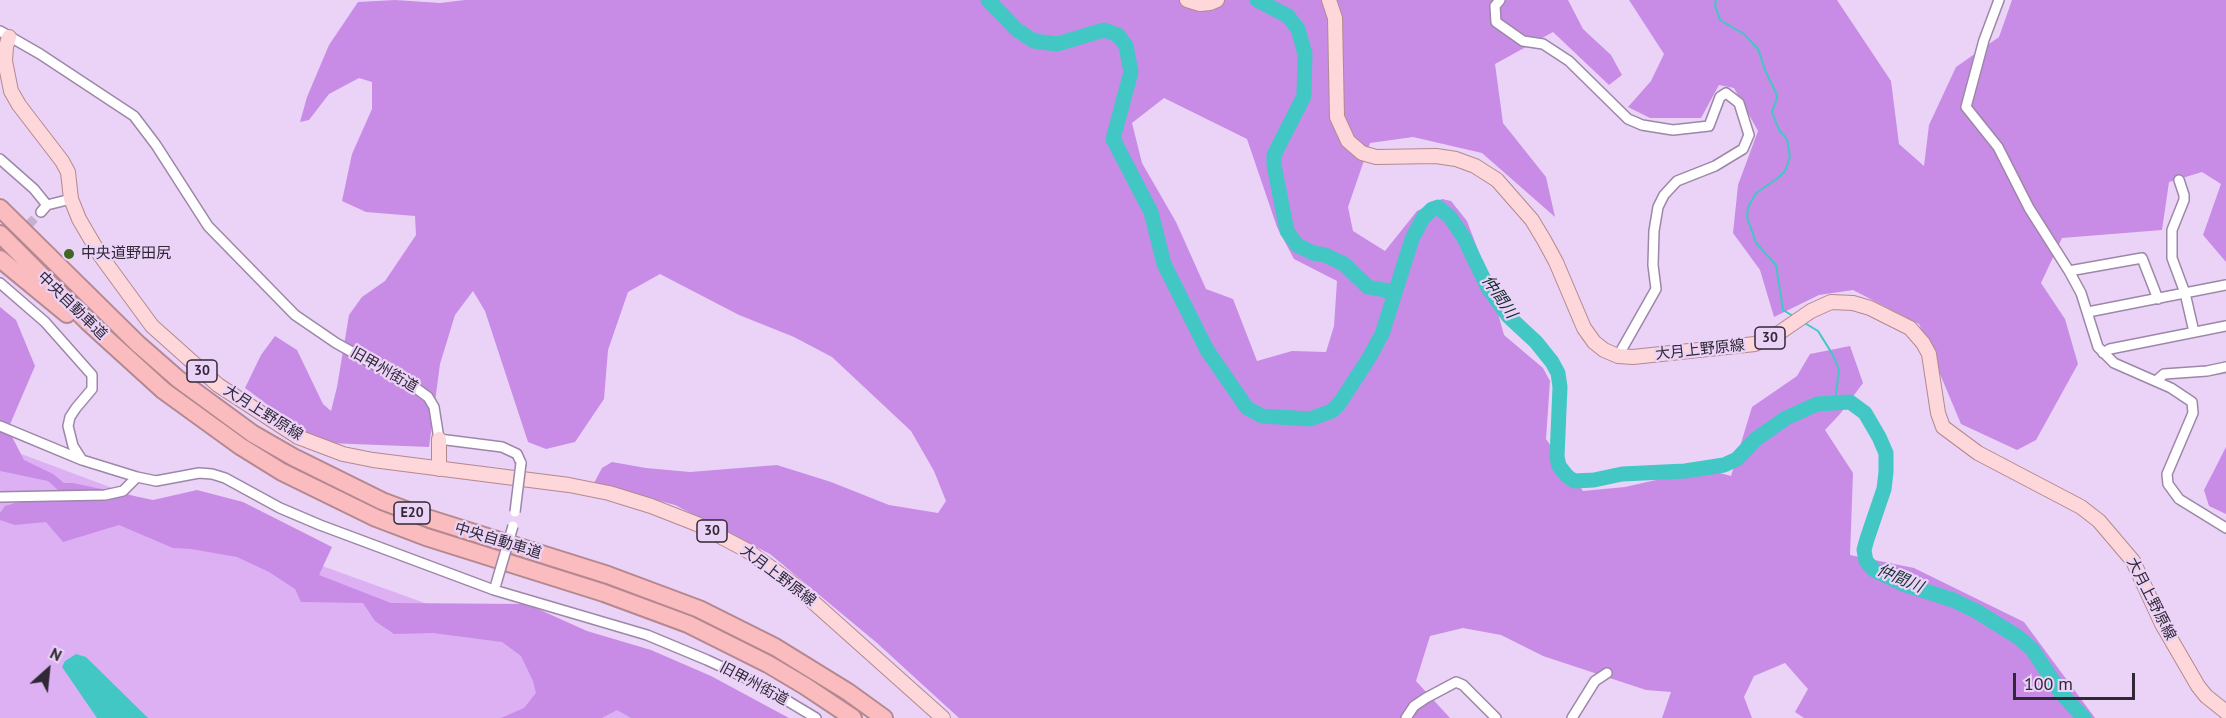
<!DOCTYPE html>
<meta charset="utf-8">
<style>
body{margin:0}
#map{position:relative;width:2226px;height:718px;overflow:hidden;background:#ead3f7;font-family:"PT Sans",sans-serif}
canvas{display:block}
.north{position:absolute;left:18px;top:640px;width:60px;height:60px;-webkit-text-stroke:4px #ead3f7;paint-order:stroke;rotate:27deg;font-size:16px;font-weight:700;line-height:24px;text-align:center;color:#312836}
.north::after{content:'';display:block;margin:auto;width:21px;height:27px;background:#312836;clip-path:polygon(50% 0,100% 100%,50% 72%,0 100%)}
.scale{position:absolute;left:2013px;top:673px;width:122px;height:27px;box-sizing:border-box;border:3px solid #312836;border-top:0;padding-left:8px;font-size:18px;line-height:21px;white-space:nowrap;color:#312836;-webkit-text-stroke:4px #ead3f7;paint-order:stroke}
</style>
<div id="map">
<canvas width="2226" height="718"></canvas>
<div class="north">N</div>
<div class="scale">100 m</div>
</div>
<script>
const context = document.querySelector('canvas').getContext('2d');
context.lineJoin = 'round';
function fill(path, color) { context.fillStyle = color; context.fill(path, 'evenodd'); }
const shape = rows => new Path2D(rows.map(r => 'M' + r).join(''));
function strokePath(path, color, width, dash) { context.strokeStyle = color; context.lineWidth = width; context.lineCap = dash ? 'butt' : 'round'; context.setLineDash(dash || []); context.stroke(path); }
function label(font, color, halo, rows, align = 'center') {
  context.font = font + ' "PT Sans","Noto Sans JP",sans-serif'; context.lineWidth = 4.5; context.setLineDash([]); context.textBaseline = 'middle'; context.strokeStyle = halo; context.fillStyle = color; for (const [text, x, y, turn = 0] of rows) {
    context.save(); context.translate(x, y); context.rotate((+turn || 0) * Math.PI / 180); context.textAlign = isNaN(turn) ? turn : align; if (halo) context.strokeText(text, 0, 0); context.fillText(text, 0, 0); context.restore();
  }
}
fill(shape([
 [0,446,278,550,685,697,721,718,0,718]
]), '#ddb0f4');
fill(shape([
 [395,0,440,3,465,0,1568,0,1583,29,1611,55,1622,75,1609,85,1553,32,1495,64,1503,123,1546,177,1555,217,1482,153,1413,137,1370,143,1348,207,1353,231,1385,251,1417,211,1442,199,1451,201,1467,221,1487,274,1504,335,1543,368,1550,381,1546,439,1583,491,1625,487,1705,469,1731,476,1752,407,1797,376,1810,354,1850,346,1863,383,1840,414,1825,430,1853,473,1850,555,1914,568,2024,622,2095,718,1804,718,1795,712,1808,689,1785,663,1754,676,1744,697,1752,718,1662,718,1671,692,1646,690,1543,656,1501,635,1463,628,1430,636,1416,681,1450,718,959,718,877,643,770,554,675,505,594,483,602,468,612,462,646,468,690,472,777,465,831,482,889,505,938,513,946,501,934,471,911,431,832,357,794,337,739,315,660,274,628,292,608,350,604,399,575,442,546,449,528,442,485,311,473,291,455,315,440,364,429,447,328,443,304,432,245,388,261,355,275,336,297,350,323,404,331,411,337,387,349,315,362,297,385,281,416,235,415,216,366,212,342,201,352,154,372,109,372,82,359,78,329,94,309,120,300,122,307,97,329,45,358,2],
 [1164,98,1247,139,1277,227,1294,259,1337,281,1334,326,1326,352,1292,351,1257,361,1233,299,1206,289,1176,222,1142,163,1132,123],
 [1629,0,1837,0,1891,81,1899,144,1924,166,1929,125,1956,67,1999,37,2012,0,2226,0,2226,262,2203,235,2221,184,2202,172,2169,182,2162,230,2062,238,2041,283,2065,319,2078,364,2036,440,2017,450,1961,424,1919,324,1853,290,1819,295,1774,317,1760,270,1733,233,1738,185,1758,131,1734,88,1719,85,1701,118,1650,118,1628,107,1651,81,1664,54],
 [0,307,16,320,35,366,8,429,24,460,53,474,64,483,73,483,153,500,197,490,243,502,332,547,319,575,391,603,527,604,587,631,651,650,711,676,789,718,631,718,617,710,602,718,501,718,524,708,536,693,533,681,521,656,502,642,433,633,394,634,375,621,363,603,301,602,295,589,269,572,237,557,191,549,173,548,119,525,63,542,46,522,15,525,0,520,0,513,5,506,58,490,48,481,0,471],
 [2226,447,2226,514,2209,506,2204,490]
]), '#c88ce6');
fill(shape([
 [76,654,86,657,148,718,97,718,62,667,65,661]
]), '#43c7c5');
strokePath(shape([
 [1716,0,1715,6,1720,20,1744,34,1758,49,1765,70,1776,93,1777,98,1772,112,1779,130,1787,139,1790,157,1785,171,1778,178,1756,193,1748,207,1747,217,1756,243,1776,265,1783,310,1793,316],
 [1803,322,1818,331,1833,355,1839,370,1835,402]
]), '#43c7c5', 2);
strokePath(shape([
 [988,0,1017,30,1034,41,1057,44,1104,30,1118,35,1126,46,1131,72,1113,139,1151,212,1164,264,1207,350,1247,408,1262,416,1310,419,1332,411,1339,404,1369,358,1382,334,1412,239,1423,218,1432,209,1438,207,1450,217,1464,238,1488,288,1508,316,1536,342,1552,362,1558,373,1560,387,1557,457,1559,466,1567,476,1574,481,1594,480,1622,474,1685,471,1724,465,1737,459,1756,439,1786,418,1817,404,1850,402,1865,413,1879,437,1886,453,1886,472,1884,489,1867,539,1864,550,1866,561,1874,570,1903,584,1953,600,1976,611,2018,637,2032,649,2061,693,2084,718],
 [1257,0,1288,16,1298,29,1305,54,1304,96,1274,155,1274,165,1287,231,1297,245,1313,253,1325,255,1344,264,1368,287,1395,292]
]), '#43c7c5', 15);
strokePath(shape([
 [0,254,41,212]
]), '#c5b1d0', 9, [9, 4.5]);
const minor = shape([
 [1500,0,1495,6,1496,22,1523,41,1543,44,1569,61,1628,119,1642,125,1673,130,1709,126,1720,97,1726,93,1739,103,1749,135,1743,149,1715,166,1677,181,1664,195,1658,207,1654,231,1653,265,1656,289,1618,356],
 [1999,0,1984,40,1966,107,1998,147,2029,208,2069,271,2081,293,2098,347,2114,363,2171,388,2192,402,2193,413,2167,474,2168,484,2179,499,2226,528],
 [0,31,40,54,134,116,156,145,208,226,295,315,336,343,413,386,428,397,434,407,439,439,502,447,517,454,521,463],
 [0,159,34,189,47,205],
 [2179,180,2184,195,2184,200,2172,230,2172,258,2185,293,2194,332],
 [41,212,47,205,71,199],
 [2069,271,2142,258,2158,299],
 [0,283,45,322,92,375,92,389,76,408,70,417,68,426,73,446,82,460],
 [2088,312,2226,285],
 [2103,353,2110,349,2226,326],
 [2156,381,2164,374,2207,371,2226,367],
 [0,426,82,460,137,477,156,481,199,473,212,474,225,478,280,508,320,525,494,590,647,635,707,660,761,685,816,718],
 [0,497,105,495,123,491,137,477],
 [1406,718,1414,706,1426,698,1456,682,1463,685,1496,718],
 [1572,718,1595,681,1607,673]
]);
const primary = shape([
 [1187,0,1200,4,1210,3,1217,0],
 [1329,0,1335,18,1337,117,1348,141,1362,153,1376,157,1436,156,1456,159,1475,166,1497,180,1532,220,1544,240,1556,262,1584,328,1594,342,1604,350,1618,356,1633,357,1755,344,1779,333,1811,311,1831,302,1853,303,1870,308,1910,328,1923,343,1929,354,1938,413,1943,427,1978,453,2081,507,2099,521,2133,561,2162,624,2198,686,2206,696,2226,712],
 [9,37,6,47,5,61,11,91,19,105,62,161,68,172,71,199,79,219,100,255,152,326,218,385,298,437,343,454,373,460,569,485,609,493,651,506,697,524,748,551,793,584,943,718],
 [439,439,439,469]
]);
const motorway = shape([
 [0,208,138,344,178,379,253,434,293,457,382,501,430,519,608,575,699,609,775,647,848,692,884,718],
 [0,234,88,322,164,391,240,446,282,472,376,518,426,537,604,593,688,624,768,664,805,686,853,718],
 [0,259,67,314]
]);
strokePath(minor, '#9d87a8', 12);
strokePath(primary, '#b48890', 16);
strokePath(motorway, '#b48890', 20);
strokePath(minor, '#fff', 9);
strokePath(primary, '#fdd7d9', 14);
strokePath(motorway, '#fbbcc0', 16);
const minorBridge = shape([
 [515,512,521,463],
 [496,584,513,526]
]);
strokePath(minorBridge, '#9d87a8', 12, []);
strokePath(minorBridge, '#fff', 9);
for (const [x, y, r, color] of [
 [69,254,6,"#3f6722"]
]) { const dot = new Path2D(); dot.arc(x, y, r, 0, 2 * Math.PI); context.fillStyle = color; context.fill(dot); strokePath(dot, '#ead3f7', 2); }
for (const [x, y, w] of [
 [1770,338,30],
 [202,371,30],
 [412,513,36],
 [712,531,30]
]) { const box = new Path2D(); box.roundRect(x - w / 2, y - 11, w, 22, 4.5); context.fillStyle = '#ead3f7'; context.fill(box); strokePath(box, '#312836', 1.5); }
label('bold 14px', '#312836', null, [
 ["30",1770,338],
 ["30",202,371],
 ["E20",412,513],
 ["30",712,531]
]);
label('15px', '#312836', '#ead3f7', [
 ["中央道野田尻",81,254]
], 'left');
label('15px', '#312836', '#ead3f7', [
 ["中央自動車道",72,306,44],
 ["大月上野原線",1700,350,-6],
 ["旧甲州街道",384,370,30],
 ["大月上野原線",263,413,32],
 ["中央自動車道",498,541,17],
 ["大月上野原線",778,576,37],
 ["大月上野原線",2151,599,63],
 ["旧甲州街道",754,684,28]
]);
label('italic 16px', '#132f2f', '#ead3f7', [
 ["仲間川",1499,297,55],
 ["仲間川",1900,579,23]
]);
</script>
